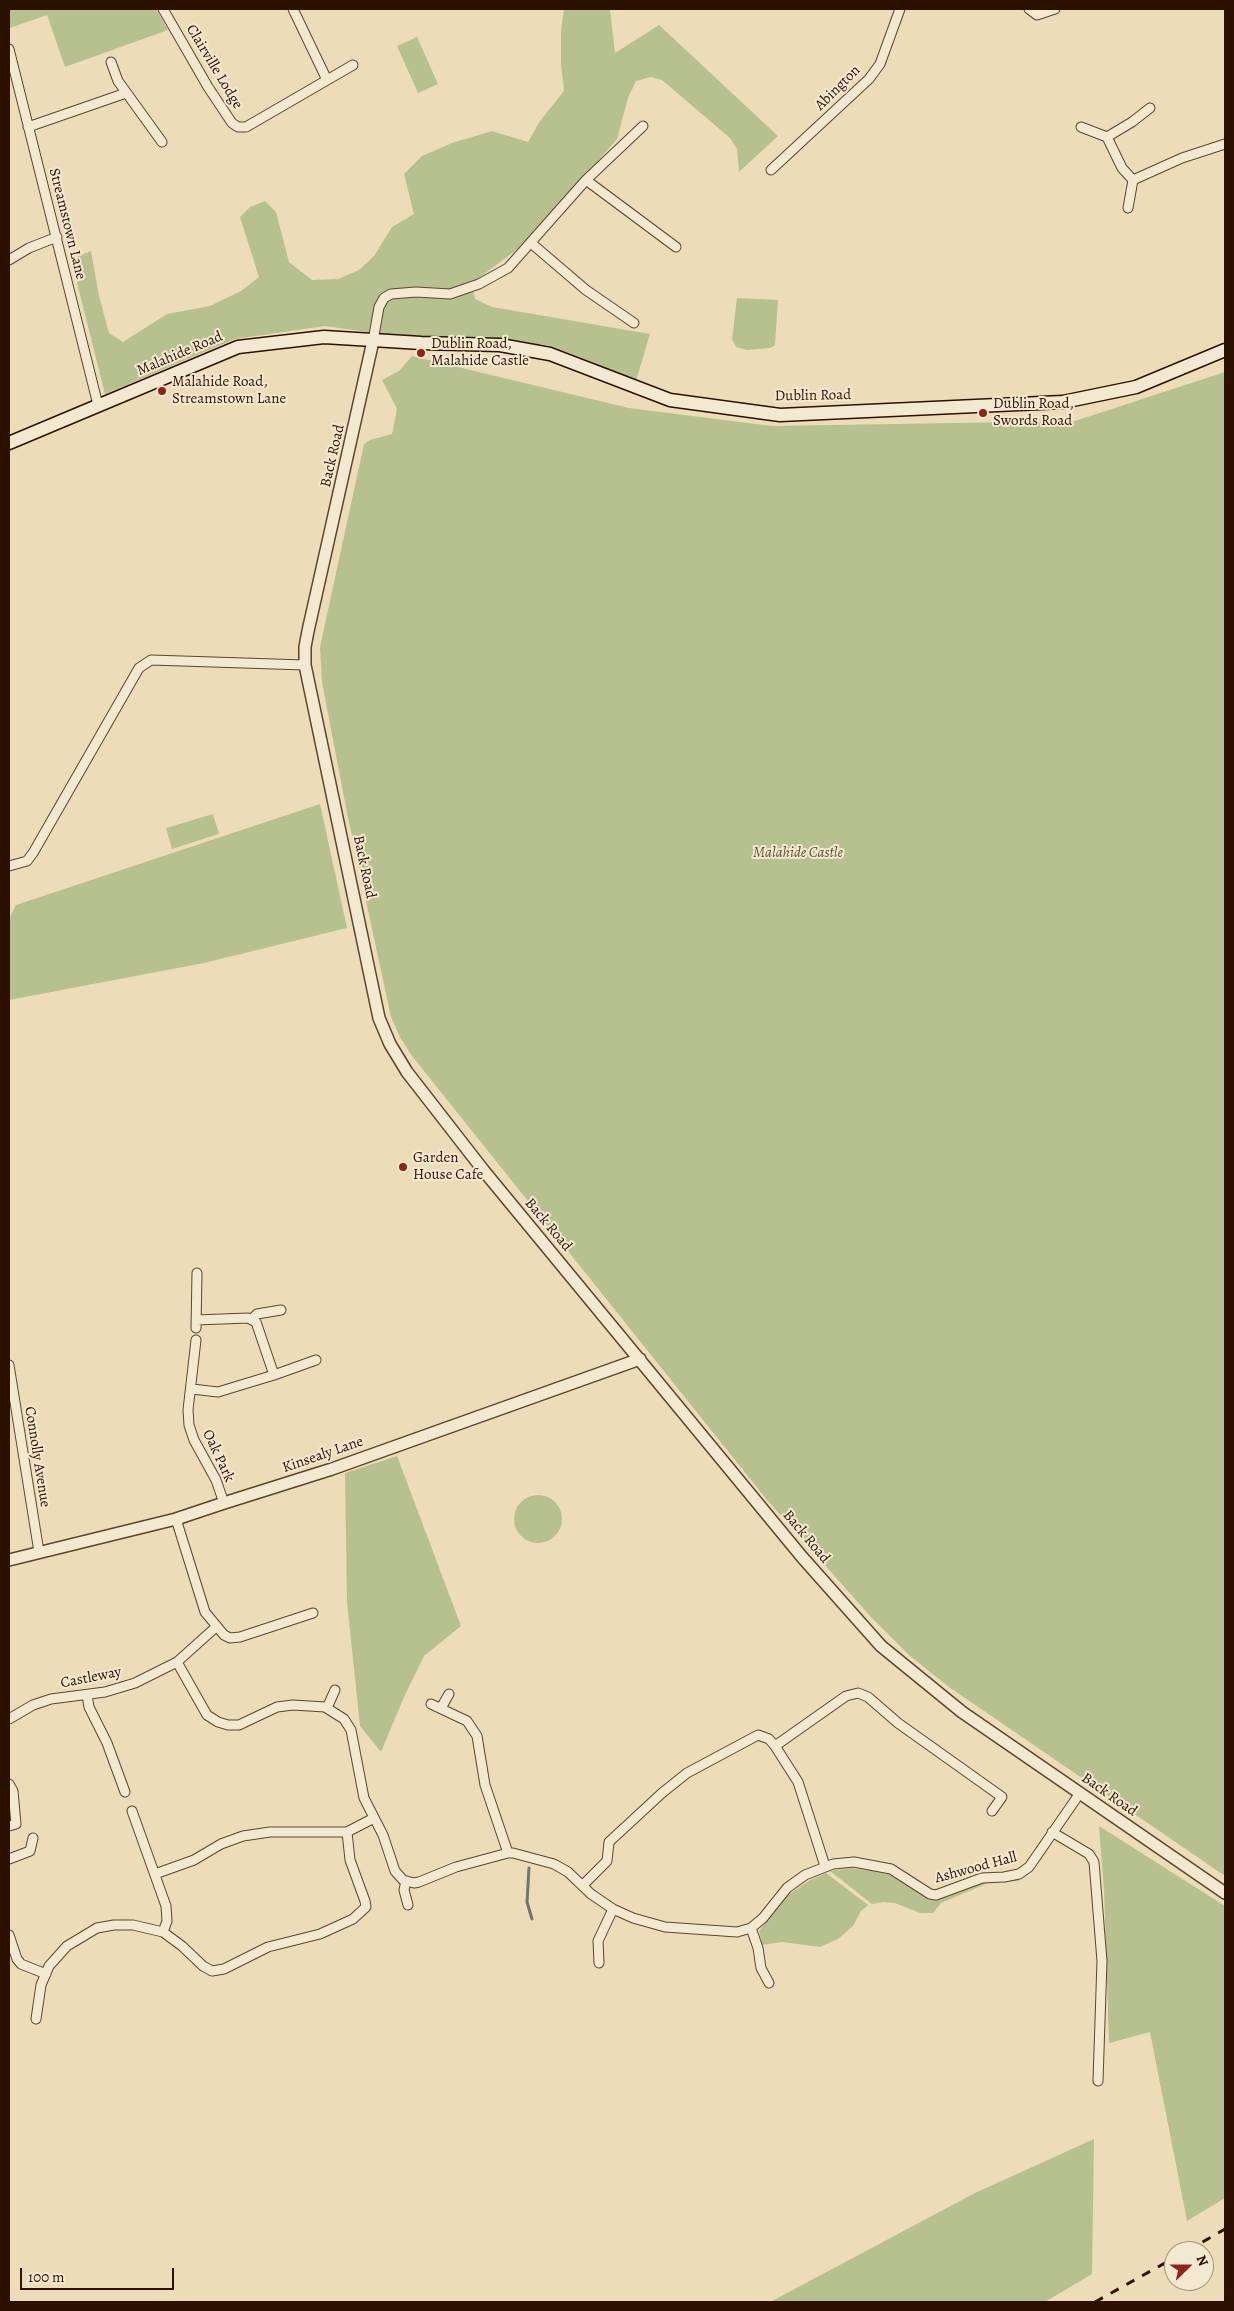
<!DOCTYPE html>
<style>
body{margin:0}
#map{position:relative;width:1234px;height:2311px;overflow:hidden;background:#ecddb8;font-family:Alegreya,serif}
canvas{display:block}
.frame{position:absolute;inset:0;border:10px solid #2d1100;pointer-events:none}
.north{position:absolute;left:1164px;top:2241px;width:50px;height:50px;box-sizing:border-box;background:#f3e9d1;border:1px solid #a4937d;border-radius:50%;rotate:68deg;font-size:14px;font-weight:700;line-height:20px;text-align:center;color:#2d1100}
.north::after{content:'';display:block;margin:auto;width:18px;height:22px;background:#8f2418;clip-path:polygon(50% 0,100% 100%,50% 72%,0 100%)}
.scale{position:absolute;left:20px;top:2268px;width:154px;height:22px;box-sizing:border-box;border:2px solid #2d1100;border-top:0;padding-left:6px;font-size:15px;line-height:18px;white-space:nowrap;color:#2d1100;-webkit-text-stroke:4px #f3e9d1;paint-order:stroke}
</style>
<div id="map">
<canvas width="1234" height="2311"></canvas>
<div class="frame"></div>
<div class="north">N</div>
<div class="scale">100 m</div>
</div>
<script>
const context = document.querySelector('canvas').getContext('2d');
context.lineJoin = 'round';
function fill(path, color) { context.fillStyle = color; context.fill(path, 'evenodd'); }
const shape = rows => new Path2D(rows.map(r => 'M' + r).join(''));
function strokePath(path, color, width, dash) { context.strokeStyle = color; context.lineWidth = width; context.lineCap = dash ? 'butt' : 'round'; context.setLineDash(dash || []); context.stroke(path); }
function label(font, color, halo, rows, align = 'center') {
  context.font = font + ' Alegreya,serif'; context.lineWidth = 4; context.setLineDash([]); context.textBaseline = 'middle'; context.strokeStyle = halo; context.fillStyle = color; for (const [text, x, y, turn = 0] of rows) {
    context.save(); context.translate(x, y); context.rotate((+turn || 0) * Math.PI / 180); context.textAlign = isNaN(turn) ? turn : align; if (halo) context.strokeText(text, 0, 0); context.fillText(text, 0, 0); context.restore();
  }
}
fill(shape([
 [9,9,156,9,168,30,65,67,47,15,10,28],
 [564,9,610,9,615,53,659,25,778,136,739,172,737,149,730,138,662,80,651,77,636,81,628,98,617,139,554,212,515,251,480,277,472,288,475,299,492,307,650,334,636,381,577,356,547,345,388,335,325,326,235,339,105,394,71,259,91,251,99,296,109,333,123,342,167,314,210,306,241,291,259,277,240,217,250,207,265,201,276,212,289,262,312,280,338,279,359,270,374,256,392,227,414,214,404,174,422,156,452,143,492,131,528,142,540,121,564,91,561,65,561,31],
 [417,37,438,84,418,93,397,46],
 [737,298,778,300,775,345,770,348,747,350,736,347,732,339],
 [412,356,629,408,772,426,1075,421,1225,372,1225,1876,949,1687,909,1655,871,1617,767,1500,412,1056,400,1037,391,1017,347,813,322,682,320,647,364,444,370,440,392,434,397,409,382,380,399,371],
 [320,804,347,928,204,963,9,1000,9,919,16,905],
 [213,814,219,834,172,849,166,828],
 [397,1456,461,1626,424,1656,404,1697,381,1752,360,1726,347,1602,345,1473],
 '514 1519a24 24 0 1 1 48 0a24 24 0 1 1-48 0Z',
 [1099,1826,1225,1906,1225,2198,1187,2221,1150,2032,1109,2043,1104,1890],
 [851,1868,884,1872,906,1882,929,1898,937,1899,986,1881,1019,1879,1019,1881,988,1883,941,1903,933,1913,920,1913,895,1903,883,1902,872,1904,830,1871],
 [826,1873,868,1905,861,1911,853,1926,838,1939,820,1947,782,1942,762,1945,759,1931,784,1898,810,1880],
 [1094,2139,1092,2274,1045,2302,770,2302,975,2193]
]), '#b7c18f');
strokePath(shape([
 [529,1868,527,1902,532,1919]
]), '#70766f', 3);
const minor = shape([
 [163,9,208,87,232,123,238,127,246,127,353,65],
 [293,9,327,80],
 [1029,9,1037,15,1055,9],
 [9,49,98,405],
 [111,62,118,81,162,142],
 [1150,108,1132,122,1107,137,1122,168,1133,180,1182,158,1225,144],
 [28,127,126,93],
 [1081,127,1107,137],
 [771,170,869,79,880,64,900,9],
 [586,180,676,247],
 [1128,208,1133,180],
 [531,243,586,290,634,323],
 [9,260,29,248,57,237],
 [373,341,379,307,384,298,391,294,416,292,450,294,479,284,508,268,586,180,643,126],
 [9,866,27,861,33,853,139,668,151,660,305,665],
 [252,1319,257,1314,281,1310],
 [196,1328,197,1273],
 [196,1340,188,1410,189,1425,194,1440,216,1480,224,1503],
 [9,1365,39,1552],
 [274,1375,316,1360],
 [192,1389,218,1392,274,1375,256,1322,248,1318,196,1320],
 [176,1519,205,1612,224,1635,230,1638,240,1637,313,1613],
 [177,1662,207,1715,218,1722,228,1725,239,1725,277,1707,293,1705,325,1707,344,1719,351,1730,364,1798,383,1835,395,1871,403,1880,414,1883,419,1882,456,1867,508,1853,513,1853,554,1864,568,1872,591,1894,613,1909,633,1918,665,1927,737,1932,751,1928,763,1918,787,1888,805,1875,833,1864,854,1862,891,1869,930,1894,936,1895,982,1878,1004,1877,1019,1874,1029,1867,1080,1793],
 [87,1695,89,1707,107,1743,125,1792],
 [431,1704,467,1721,477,1736,485,1785,508,1853],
 [327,1708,335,1690],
 [441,1708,449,1694],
 [9,1719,33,1705,51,1699,105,1692,135,1683,177,1662,216,1627],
 [775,1746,846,1696,858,1693,868,1697,898,1723,1002,1797,992,1811],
 [9,1784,13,1791,16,1824,9,1826],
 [132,1811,166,1906,167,1921,163,1932],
 [1052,1832,1089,1854,1094,1862,1102,1961,1098,2081],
 [9,1859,30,1851,33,1838],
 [155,1874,194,1860,221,1844,243,1836,270,1832,347,1832,374,1818],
 [406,1881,404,1890,408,1905],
 [583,1885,607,1861,609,1842,662,1793,687,1773,758,1735,769,1739,775,1746,798,1782,825,1866],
 [751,1928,758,1948,761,1968,769,1983],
 [9,1935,17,1959,21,1964,46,1974],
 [599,1963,598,1941,613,1909],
 [36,2019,41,1985,49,1966,67,1946,97,1928,114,1925,133,1925,163,1932,182,1946,203,1966,212,1971,224,1969,268,1947,320,1934,353,1919,366,1907,365,1901,350,1860,347,1832]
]);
const tertiary = shape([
 [373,341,308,631,305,647,305,665,379,1018,390,1044,407,1072,484,1171,802,1557,881,1646,962,1712,1225,1893],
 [9,1560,176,1519,224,1503,332,1469,640,1359]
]);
const secondary = shape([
 [9,443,238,347,324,337,421,343,500,345,550,354,670,400,780,415,1063,402,1136,387,1225,350]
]);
strokePath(minor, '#5d442e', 11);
strokePath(tertiary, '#5d442e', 14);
strokePath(secondary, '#2d1100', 15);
strokePath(minor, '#f3e9d1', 9);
strokePath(tertiary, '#f3e9d1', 11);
strokePath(secondary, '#f3e9d1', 12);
strokePath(shape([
 [1187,2251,1225,2229],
 [1095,2302,1174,2258]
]), '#2d1100', 3, [9, 9]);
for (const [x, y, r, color] of [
 [421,353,5,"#8f2418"],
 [162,391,5,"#8f2418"],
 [983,413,5,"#8f2418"],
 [403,1167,5,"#8f2418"]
]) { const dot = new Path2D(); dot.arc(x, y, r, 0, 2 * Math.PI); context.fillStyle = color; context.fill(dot); strokePath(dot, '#f3e9d1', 2); }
label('15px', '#2d1100', '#f3e9d1', [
 ["Clairville Lodge",214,67,59],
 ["Abington",838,88,-45],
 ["Streamstown Lane",67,224,76],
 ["Malahide Road",180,354,-23],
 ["Dublin Road",813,396,-1],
 ["Back Road",333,456,-77],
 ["Back Road",364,867,78],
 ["Back Road",548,1225,50],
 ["Kinsealy Lane",323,1455,-19],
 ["Oak Park",218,1456,65],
 ["Connolly Avenue",37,1457,81],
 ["Back Road",806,1537,50],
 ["Castleway",91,1678,-11],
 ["Back Road",1109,1795,35],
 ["Ashwood Hall",976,1868,-15]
]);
label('15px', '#2d1100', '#f3e9d1', [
 ["Dublin Road,",431,344],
 ["Malahide Castle",431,361],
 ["Malahide Road,",172,382],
 ["Streamstown Lane",172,399],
 ["Dublin Road,",993,404],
 ["Swords Road",993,421],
 ["Garden",413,1158],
 ["House Cafe",413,1175]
], 'left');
label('italic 15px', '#5d4f32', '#f3e9d1', [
 ["Malahide Castle",798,853]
]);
</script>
